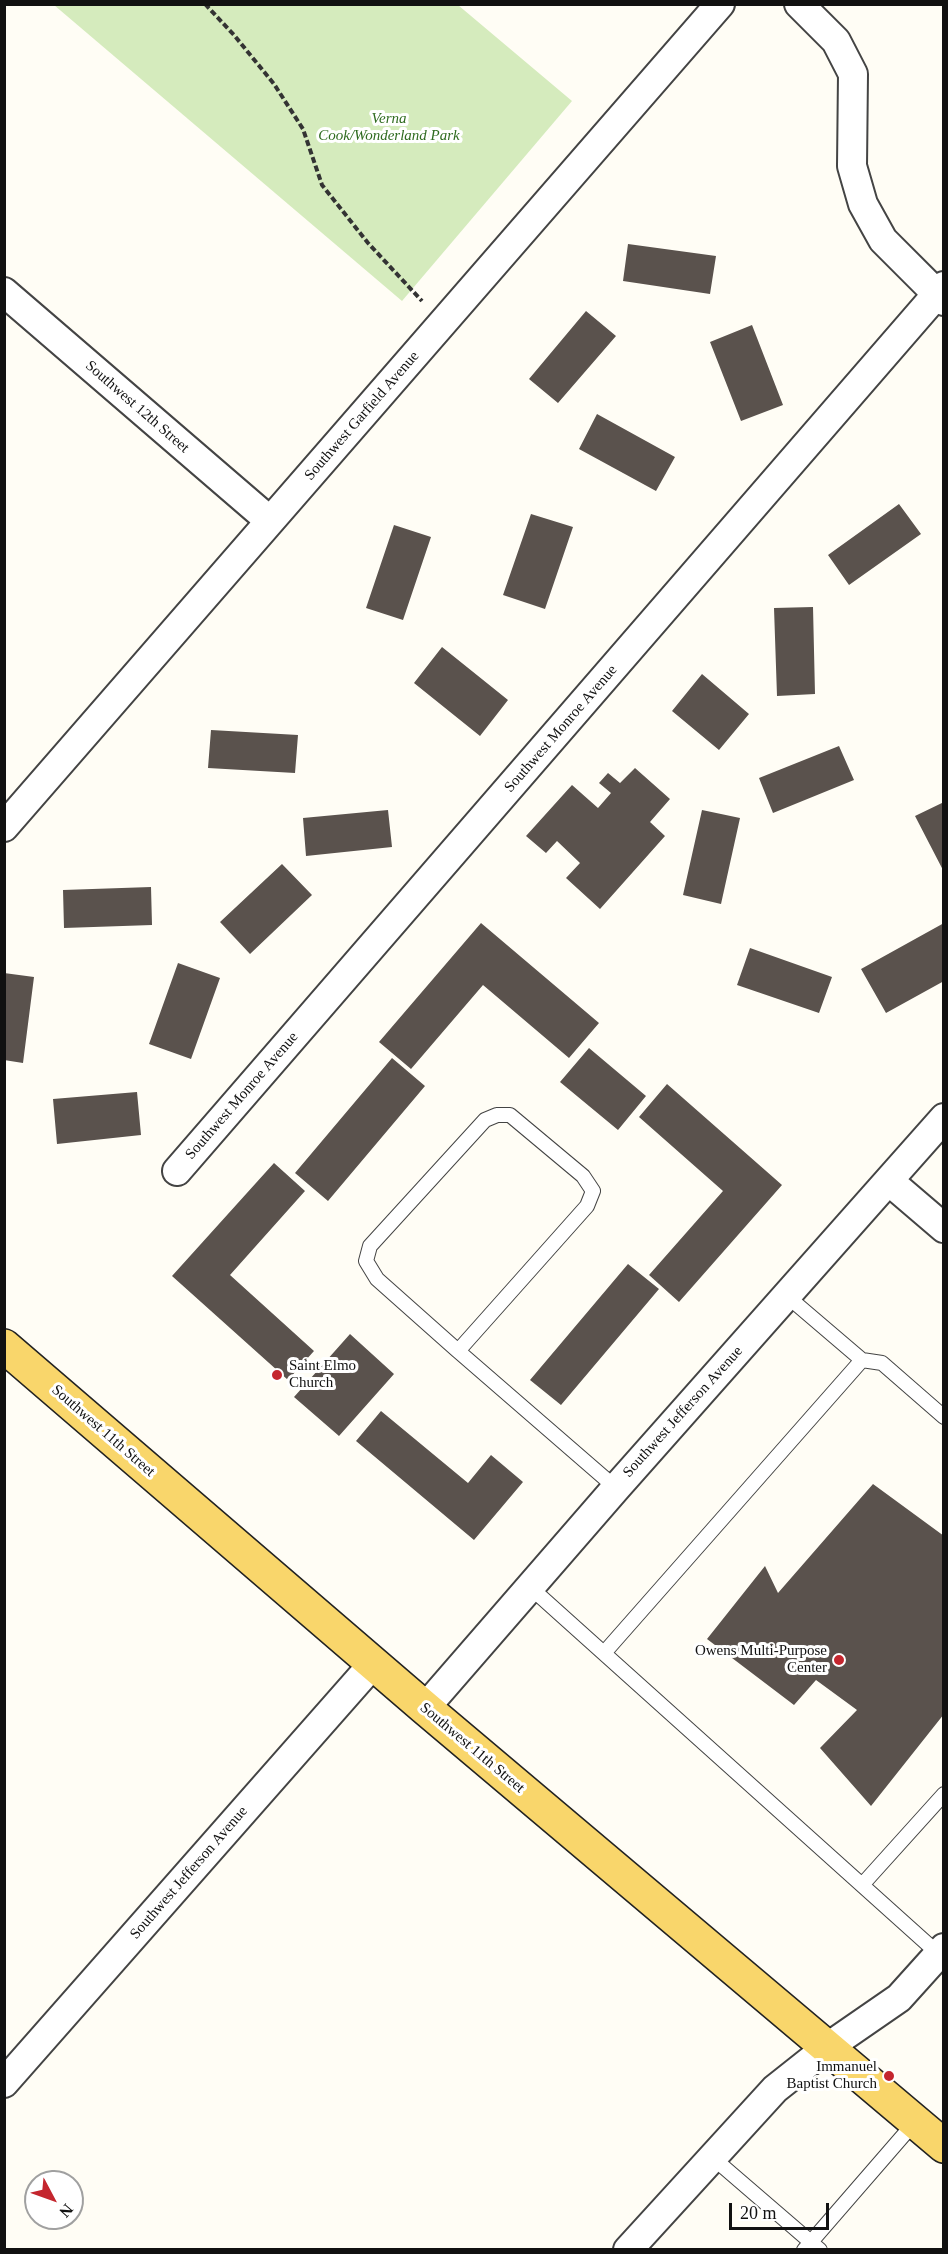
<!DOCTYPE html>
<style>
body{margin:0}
#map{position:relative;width:948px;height:2254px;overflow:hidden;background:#fffdf5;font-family:Georgia,serif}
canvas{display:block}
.frame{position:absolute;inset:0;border:6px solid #111;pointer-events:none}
.north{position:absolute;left:24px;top:2170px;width:60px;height:60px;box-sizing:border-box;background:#fff;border:2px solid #a0a0a0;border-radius:50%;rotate:131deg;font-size:16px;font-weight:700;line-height:24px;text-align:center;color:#111}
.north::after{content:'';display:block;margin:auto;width:21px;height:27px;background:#c4262e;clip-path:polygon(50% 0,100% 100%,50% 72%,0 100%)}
.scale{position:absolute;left:729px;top:2203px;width:100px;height:27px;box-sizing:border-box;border:3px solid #111;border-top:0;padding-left:8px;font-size:18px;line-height:21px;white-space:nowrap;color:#111;-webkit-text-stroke:4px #fff;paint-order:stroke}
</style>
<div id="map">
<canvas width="948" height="2254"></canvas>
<div class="frame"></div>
<div class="north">N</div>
<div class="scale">20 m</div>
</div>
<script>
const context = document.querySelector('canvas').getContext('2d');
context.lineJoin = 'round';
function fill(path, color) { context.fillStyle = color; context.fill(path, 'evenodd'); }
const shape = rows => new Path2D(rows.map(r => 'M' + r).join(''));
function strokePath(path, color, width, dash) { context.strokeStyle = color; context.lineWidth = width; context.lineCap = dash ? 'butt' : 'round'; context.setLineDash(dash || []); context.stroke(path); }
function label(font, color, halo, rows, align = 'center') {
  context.font = font + ' Georgia,serif'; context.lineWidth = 6; context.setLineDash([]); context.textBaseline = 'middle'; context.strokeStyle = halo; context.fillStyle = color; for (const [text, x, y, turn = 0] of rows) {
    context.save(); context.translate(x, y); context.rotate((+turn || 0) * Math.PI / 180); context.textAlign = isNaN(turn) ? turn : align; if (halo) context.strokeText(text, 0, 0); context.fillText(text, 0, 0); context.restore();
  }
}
fill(shape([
 [54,5,458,5,572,101,402,301]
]), '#d5ebbd');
fill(shape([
 [628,244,716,256,710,294,623,281],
 [586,311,616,336,558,403,529,379],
 [752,325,783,405,741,421,710,342],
 [597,414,675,457,656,491,579,449],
 [899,504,921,534,849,585,828,555],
 [531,514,573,527,545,609,503,595],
 [394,525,431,537,403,620,366,608],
 [813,607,815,694,777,696,774,608],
 [442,647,508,700,480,736,414,683],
 [702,674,749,714,719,750,672,711],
 [211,730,298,735,295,773,208,768],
 [839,746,854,780,773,813,759,778],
 [635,768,670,799,650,822,665,836,600,909,566,878,580,863,557,841,546,853,526,836,572,785,598,808,611,793,599,783,608,773,620,783],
 [944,802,944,872,915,816],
 [388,810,392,847,306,856,303,818],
 [702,810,740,818,721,904,683,895],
 [282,864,312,895,250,954,220,922],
 [151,887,152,925,64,928,63,890],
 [481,923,599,1023,569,1058,483,985,411,1069,379,1042],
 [944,923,944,981,886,1013,861,969],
 [750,948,832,977,819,1013,737,985],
 [178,963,220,978,191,1059,149,1044],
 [4,973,34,977,23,1063,4,1060],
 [589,1048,646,1096,618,1130,560,1082],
 [392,1058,425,1086,328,1201,295,1173],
 [667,1084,782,1185,679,1302,649,1275,723,1191,639,1117],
 [137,1092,141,1135,57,1144,53,1099],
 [274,1163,305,1191,230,1275,314,1351,288,1380,172,1276],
 [628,1264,659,1289,561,1405,530,1380],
 [350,1334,394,1374,339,1436,294,1397],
 [381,1411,468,1483,491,1455,523,1482,474,1540,356,1441],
 [873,1484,944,1536,944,1714,871,1806,820,1748,857,1710,816,1680,794,1705,707,1639,765,1566,778,1593]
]), '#5a524d');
const service = shape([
 [497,1115,510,1115,583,1176,593,1191,587,1206,458,1351,377,1279,366,1261,370,1246,485,1120,497,1115],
 [458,1351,616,1488],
 [862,1360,882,1363,944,1417],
 [530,1587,942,1957],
 [604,1653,862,1360,787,1296],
 [862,1885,944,1794],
 [712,2157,820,2250],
 [804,2250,915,2122]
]);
const minor = shape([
 [799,4,836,41,853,74,852,166,863,204,883,240,944,301],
 [4,292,270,521],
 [4,827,720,4],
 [177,1171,944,286],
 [889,1181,944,1228],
 [425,1708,616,1488,944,1118],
 [4,2083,373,1664],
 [628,2250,775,2089,828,2047,899,1998,944,1948]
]);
const primary = shape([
 [4,1346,425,1708,944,2146]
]);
strokePath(service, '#444', 16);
strokePath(minor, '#444', 32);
strokePath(primary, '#222', 36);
strokePath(shape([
 [205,4,234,35,274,84,303,129,322,185,368,243,422,301]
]), '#333', 4, [6, 3]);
strokePath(service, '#fff', 14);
strokePath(minor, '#fff', 28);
strokePath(primary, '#f9d66b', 33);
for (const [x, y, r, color] of [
 [277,1375,6,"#c4262e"],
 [839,1660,6,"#c4262e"],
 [889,2076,6,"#c4262e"]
]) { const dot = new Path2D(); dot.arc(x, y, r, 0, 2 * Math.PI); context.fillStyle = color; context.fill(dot); strokePath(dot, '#fff', 2); }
label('italic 15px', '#2f6b1f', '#fff', [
 ["Verna",389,119],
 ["Cook/Wonderland Park",389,136]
]);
label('15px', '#111', '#fff', [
 ["Southwest 12th Street",137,407,41],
 ["Southwest Garfield Avenue",362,416,-49],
 ["Southwest Monroe Avenue",561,729,-49],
 ["Southwest Monroe Avenue",242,1096,-49],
 ["Southwest Jefferson Avenue",683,1412,-48],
 ["Southwest 11th Street",103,1431,41],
 ["Southwest 11th Street",472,1748,40],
 ["Southwest Jefferson Avenue",189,1873,-49]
]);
label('15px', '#111', '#fff', [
 ["Saint Elmo",289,1366,"left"],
 ["Church",289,1383,"left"],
 ["Owens Multi-Purpose",827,1651],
 ["Center",827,1668],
 ["Immanuel",877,2067],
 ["Baptist Church",877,2084]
], 'right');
</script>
